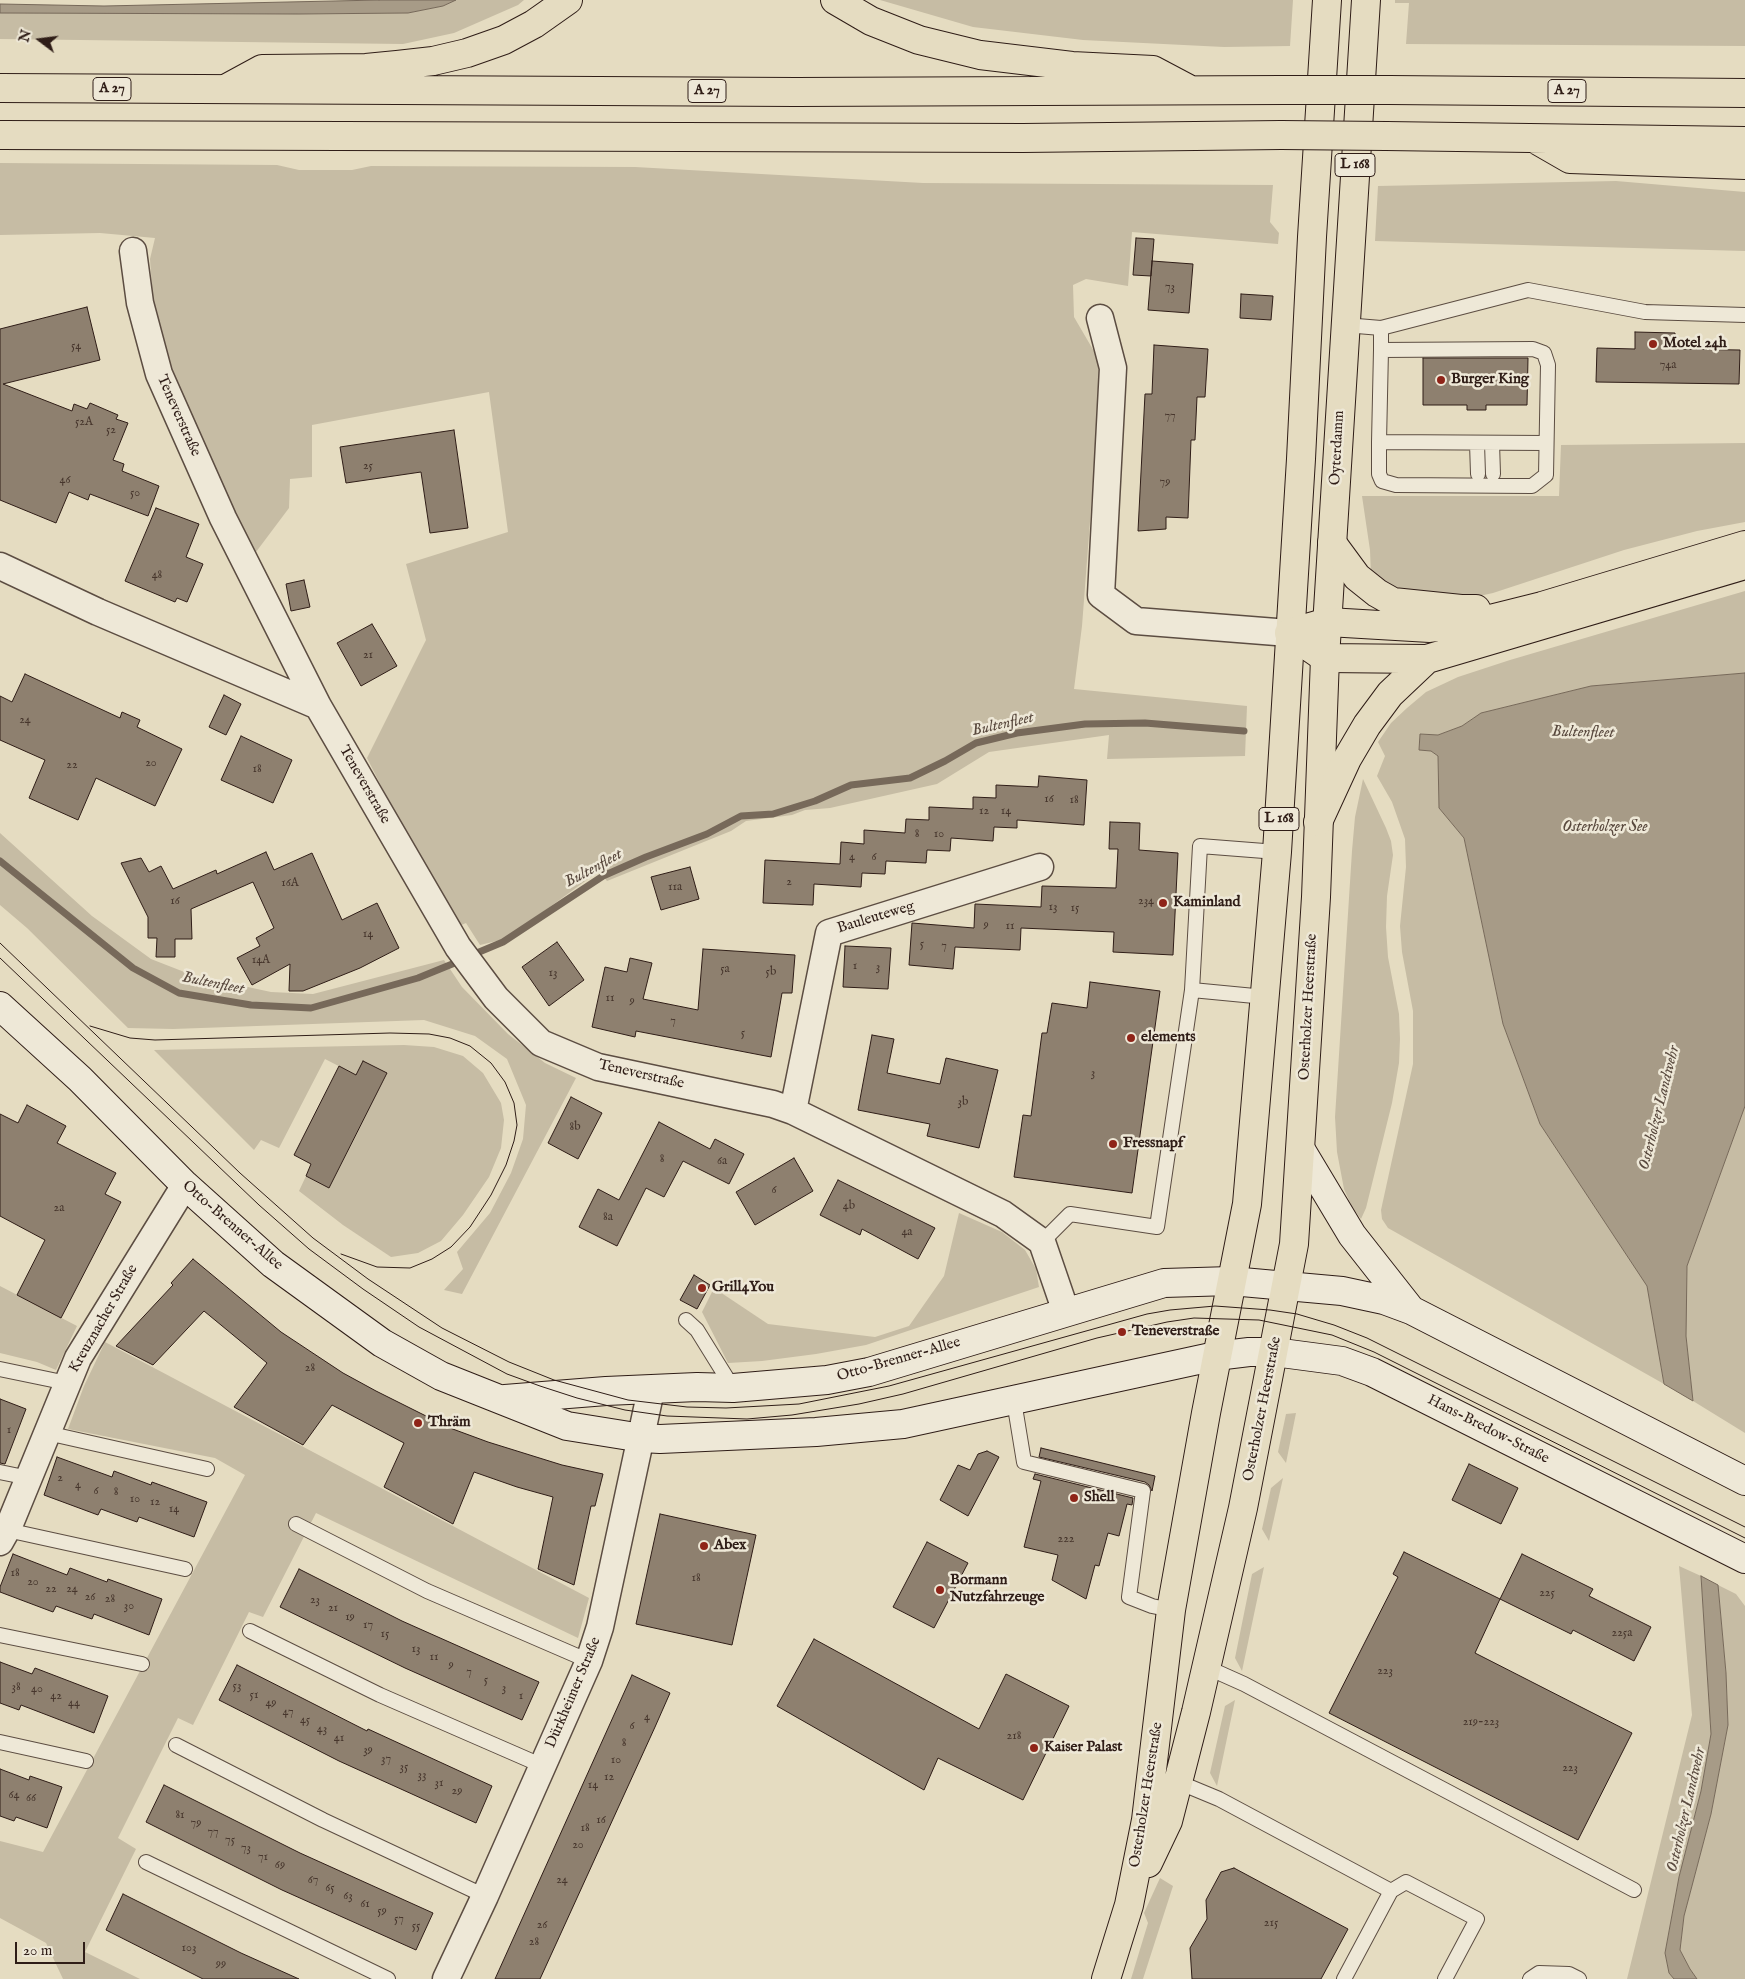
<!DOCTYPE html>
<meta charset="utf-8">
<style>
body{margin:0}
#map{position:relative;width:1745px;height:1979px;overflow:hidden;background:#e5dcc1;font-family:"IM FELL English",serif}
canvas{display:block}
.north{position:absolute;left:15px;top:15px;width:50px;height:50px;-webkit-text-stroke:4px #eee8d7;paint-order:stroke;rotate:285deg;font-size:14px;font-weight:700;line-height:20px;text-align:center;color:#2f1d17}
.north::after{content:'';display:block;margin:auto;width:18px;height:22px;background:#2f1d17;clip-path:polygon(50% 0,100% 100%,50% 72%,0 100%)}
.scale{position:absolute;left:15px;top:1942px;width:70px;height:22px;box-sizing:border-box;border:2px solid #2f1d17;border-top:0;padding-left:6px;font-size:15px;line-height:18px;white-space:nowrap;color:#2f1d17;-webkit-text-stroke:4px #eee8d7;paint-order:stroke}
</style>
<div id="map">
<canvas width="1745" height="1979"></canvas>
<div class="north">N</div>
<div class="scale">20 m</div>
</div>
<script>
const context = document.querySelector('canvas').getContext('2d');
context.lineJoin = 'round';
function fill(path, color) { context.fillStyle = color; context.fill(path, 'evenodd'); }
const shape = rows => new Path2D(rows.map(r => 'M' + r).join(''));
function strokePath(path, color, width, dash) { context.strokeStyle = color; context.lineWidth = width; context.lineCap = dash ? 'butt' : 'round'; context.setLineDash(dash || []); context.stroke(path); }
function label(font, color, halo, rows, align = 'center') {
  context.font = font + ' "IM FELL English",serif'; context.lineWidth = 5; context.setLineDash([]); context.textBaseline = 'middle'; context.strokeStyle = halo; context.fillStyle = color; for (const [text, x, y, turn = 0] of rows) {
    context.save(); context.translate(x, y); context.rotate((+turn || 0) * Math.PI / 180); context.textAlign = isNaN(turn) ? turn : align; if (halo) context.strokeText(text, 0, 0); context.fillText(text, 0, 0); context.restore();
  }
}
fill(shape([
 [456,0,524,0,518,5,454,33,403,44,0,39,0,13,298,14,408,13,443,6],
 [880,0,1293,0,1290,46,1224,47,1083,40,973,27],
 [1395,0,1745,0,1745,46,1406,44,1409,3,1395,3],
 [0,163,277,165,299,170,352,170,371,166,635,167,923,183,1273,185,1270,222,1279,233,1278,244,1132,232,1128,286,1086,279,1073,285,1074,317,1102,365,1082,626,1074,689,1247,706,1245,756,1107,759,1109,735,989,752,937,784,830,808,805,810,792,815,746,821,731,831,607,881,599,871,543,912,501,940,480,945,466,923,459,926,419,861,367,758,426,640,406,564,508,532,489,392,312,425,312,477,290,479,289,508,253,556,164,358,153,303,150,259,155,238,100,233,0,235],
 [1616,181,1745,192,1745,251,1375,241,1378,186],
 [1745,443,1745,522,1697,531,1624,550,1493,593,1461,600,1395,591,1371,575,1370,550,1362,496,1559,496,1561,445],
 [1745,591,1745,673,1591,686,1481,713,1462,726,1438,735,1420,734,1419,750,1431,751,1438,756,1439,808,1464,838,1503,1024,1540,1124,1647,1286,1664,1384,1388,1228,1382,1219,1381,1210,1413,1064,1413,1011,1402,952,1400,926,1406,867,1405,839,1392,802,1377,776,1385,756,1378,742,1391,723,1407,708,1426,692,1458,677,1510,660],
 [1363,779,1386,828,1391,841,1393,855,1387,896,1386,927,1388,957,1399,1014,1400,1039,1399,1063,1392,1103,1366,1208,1361,1219,1352,1207,1344,1189,1337,1152,1335,1117,1352,851,1355,817],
 [0,833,92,916,151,959,192,975,271,992,313,994,444,960,462,987,508,1034,545,1063,576,1078,462,1294,444,1290,463,1269,457,1252,490,1213,511,1173,523,1139,526,1105,507,1059,475,1036,424,1020,173,1029,128,1028,27,928,0,905],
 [404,1045,434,1047,463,1056,483,1073,501,1103,504,1120,501,1148,489,1177,463,1215,441,1241,418,1253,391,1257,343,1225,299,1191,306,1176,329,1188,387,1074,356,1075,325,1059,279,1148,261,1140,254,1150,154,1050],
 [1745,1106,1745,1433,1693,1401,1686,1336,1686,1299,1687,1266],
 [959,1213,1002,1232,1025,1250,1036,1269,1039,1287,866,1345,816,1354,762,1361,728,1363,702,1312,714,1288,768,1324,875,1337,909,1326,944,1276],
 [0,1286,77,1326,56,1370,37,1362,0,1353],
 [105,1342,589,1598,578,1638,316,1513,263,1617,249,1612,193,1725,178,1718,118,1838,136,1849,85,1952,140,1979,63,1979,46,1943,0,1918,0,1841,43,1852,245,1475,215,1458,68,1429,84,1386],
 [1296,1413,1286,1463,1278,1452,1286,1414],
 [1283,1478,1269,1541,1262,1529,1271,1488],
 [1679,1566,1701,1576,1711,1734,1701,1791,1679,1877,1665,1953,1669,1973,1674,1979,1627,1979,1692,1715],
 [1264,1567,1242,1671,1235,1658,1252,1574],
 [1718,1585,1736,1594,1745,1606,1745,1979,1697,1979,1690,1969,1680,1950,1684,1916,1711,1814,1728,1725,1726,1673],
 [1235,1700,1217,1786,1210,1773,1225,1706],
 [1160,1878,1173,1886,1143,1979,1131,1979,1148,1923,1144,1913]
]), '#c6bca4');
const water = shape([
 [379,0,456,0,443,6,408,13,298,14,0,13,0,4,104,6,379,0],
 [1745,673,1745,1106,1687,1266,1686,1336,1693,1401,1664,1384,1647,1286,1540,1124,1503,1024,1464,838,1439,808,1438,756,1431,751,1419,750,1420,734,1438,735,1462,726,1481,713,1591,686,1745,673],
 [1701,1576,1718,1585,1726,1673,1728,1725,1711,1814,1684,1916,1680,1950,1690,1969,1697,1979,1674,1979,1669,1973,1665,1953,1679,1877,1701,1791,1711,1734,1701,1576]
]);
fill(water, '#a79b87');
strokePath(water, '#77695a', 1);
strokePath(shape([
 [0,861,133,968,179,993,251,1005,311,1008,418,978,462,960],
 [472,955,503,942,603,876,646,857,707,834,741,816,773,814,815,801,851,785,910,778,945,761,976,743,1017,733,1085,724,1145,723,1244,731]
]), '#77695a', 7);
const building = shape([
 [1136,238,1154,239,1151,276,1133,275,1136,238],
 [1152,261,1193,264,1189,313,1148,310,1152,261],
 [1241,294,1273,296,1271,320,1240,318,1241,294],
 [87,307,100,360,3,384,72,411,74,404,87,409,90,403,118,415,116,419,128,423,113,460,124,464,122,471,159,486,148,516,90,494,88,500,69,492,56,523,0,500,0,329,87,307],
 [1635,332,1675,333,1675,349,1740,350,1739,384,1596,382,1597,348,1635,349,1635,332],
 [1154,345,1208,349,1205,397,1197,397,1195,440,1191,440,1188,518,1166,517,1166,529,1138,531,1145,394,1152,394,1154,345],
 [1423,358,1528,358,1527,405,1486,405,1486,410,1467,410,1467,405,1423,405,1423,358],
 [454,430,468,528,430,533,421,472,346,483,340,447,454,430],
 [156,508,199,524,186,557,203,564,187,602,177,598,175,602,125,581,156,508],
 [304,580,310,607,291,611,286,584,304,580],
 [372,624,397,666,361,686,337,643,372,624],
 [25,674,120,718,122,712,140,720,137,727,182,749,155,806,96,778,78,820,29,798,45,760,0,740,0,696,12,702,25,674],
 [224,695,241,704,226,735,209,727,224,695],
 [241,736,292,760,273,803,221,780,241,736],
 [1039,776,1087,780,1084,825,1017,820,1017,828,994,827,993,841,951,838,950,851,927,850,926,863,886,861,885,874,862,873,861,887,814,884,813,905,763,903,765,860,840,864,841,842,864,844,864,830,905,833,906,819,929,820,929,807,973,809,973,797,996,798,996,785,1038,787,1039,776],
 [1110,822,1140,823,1139,850,1178,853,1173,955,1113,952,1114,932,1021,928,1020,950,955,947,953,969,909,965,912,923,974,928,975,904,1041,907,1042,886,1116,888,1118,849,1109,849,1110,822],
 [266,852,274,870,312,853,342,920,377,903,399,948,360,968,303,991,289,991,290,964,252,985,237,958,260,946,256,938,274,928,253,882,191,909,192,939,175,939,175,957,156,957,157,938,148,938,148,917,121,863,141,858,149,872,161,866,173,889,216,870,217,874,266,852],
 [690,867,699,899,661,910,651,877,690,867],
 [557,942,584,980,549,1006,522,967,557,942],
 [845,946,891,948,888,989,843,987,845,946],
 [703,949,795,955,792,993,782,993,771,1057,636,1031,635,1037,592,1027,605,967,627,972,630,958,652,963,643,999,698,1010,703,949],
 [1090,982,1160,991,1132,1193,1014,1177,1023,1115,1031,1116,1042,1033,1047,1033,1052,1003,1087,1008,1090,982],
 [872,1035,894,1039,887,1073,940,1084,946,1058,998,1070,979,1148,927,1136,930,1124,858,1110,872,1035],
 [363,1061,387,1073,329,1188,306,1176,311,1164,294,1155,339,1066,356,1075,363,1061],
 [571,1097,602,1113,578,1159,548,1143,571,1097],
 [27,1105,66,1126,57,1143,116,1173,105,1194,121,1202,61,1318,17,1295,45,1240,0,1216,0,1114,18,1123,27,1105],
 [659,1122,710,1149,715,1139,744,1154,729,1184,683,1161,664,1197,646,1188,617,1246,579,1227,598,1189,619,1200,659,1122],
 [794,1158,813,1191,755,1225,736,1192,794,1158],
 [838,1180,935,1228,918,1259,862,1229,860,1235,820,1215,838,1180],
 [193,1259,281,1332,343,1373,376,1391,450,1428,488,1442,562,1465,603,1474,595,1506,591,1506,574,1585,538,1569,553,1497,517,1487,474,1472,453,1524,384,1487,404,1443,332,1405,303,1445,234,1407,267,1363,204,1311,153,1365,116,1346,173,1285,171,1283,193,1259],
 [694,1275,710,1285,697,1309,680,1300,694,1275],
 [0,1399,26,1409,5,1464,0,1463,0,1399],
 [1041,1448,1155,1476,1152,1491,1149,1485,1145,1482,1039,1457,1041,1448],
 [987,1451,999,1457,968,1516,940,1500,958,1465,970,1470,978,1454,987,1451],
 [57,1457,112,1477,114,1471,151,1485,152,1482,207,1502,194,1537,139,1517,137,1522,101,1509,98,1515,44,1495,57,1457],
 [1469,1464,1518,1488,1501,1524,1452,1500,1469,1464],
 [1035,1474,1133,1498,1132,1505,1127,1504,1119,1536,1108,1533,1099,1566,1095,1565,1086,1599,1052,1580,1058,1555,1024,1547,1041,1481,1033,1479,1035,1474],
 [660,1514,756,1535,732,1645,636,1624,660,1514],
 [927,1542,968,1563,934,1628,893,1607,927,1542],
 [1404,1552,1500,1599,1475,1653,1632,1733,1578,1840,1329,1713,1398,1577,1393,1574,1404,1552],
 [13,1554,67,1575,70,1568,107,1582,108,1579,162,1599,149,1635,94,1614,92,1619,56,1606,53,1612,0,1592,0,1587,13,1554],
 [1522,1554,1593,1589,1589,1596,1651,1627,1634,1661,1573,1630,1571,1634,1500,1599,1522,1554],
 [299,1569,402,1621,539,1682,522,1720,405,1668,280,1607,299,1569],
 [814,1639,979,1729,1006,1674,1069,1706,1023,1800,938,1758,924,1790,777,1706,814,1639],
 [0,1662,32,1674,35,1668,108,1696,94,1733,21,1705,19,1710,0,1703,0,1662],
 [237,1665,367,1731,368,1729,492,1786,476,1823,339,1761,219,1700,237,1665],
 [632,1675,670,1693,655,1727,540,1979,495,1979,632,1675],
 [0,1769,29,1780,30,1776,62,1787,47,1828,16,1817,14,1821,0,1816,0,1769],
 [164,1785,300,1853,433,1913,416,1950,282,1890,146,1822,164,1785],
 [1234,1868,1348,1929,1321,1979,1192,1979,1190,1948,1207,1919,1206,1900,1221,1872,1234,1868],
 [123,1894,241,1953,299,1979,203,1979,106,1930,123,1894]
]);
fill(building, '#8e806f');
strokePath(building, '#2f1d17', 1);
const lane = shape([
 [1345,325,1381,328,1528,290,1645,312,1745,315],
 [1381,350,1533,349,1544,353,1548,365,1546,475,1532,486,1396,485,1382,481,1379,474,1379,442,1381,350,1381,328],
 [1379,442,1546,443],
 [1477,443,1478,474],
 [1492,443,1493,474],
 [1192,990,1265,997],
 [1042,1242,1070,1214,1157,1227,1192,990,1200,846,1277,852],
 [686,1320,697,1330,733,1388],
 [0,1369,67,1383],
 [1014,1401,1024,1462,1143,1491,1129,1597,1152,1606,1171,1610],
 [47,1433,207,1469],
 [0,1472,29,1478],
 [296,1524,427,1591,589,1661],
 [7,1530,185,1569],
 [250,1631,380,1695,543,1766],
 [0,1635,142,1664],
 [1206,1667,1244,1684,1634,1890],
 [0,1742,86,1761],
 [176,1745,323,1820,485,1896],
 [1178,1782,1219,1799,1391,1891,1406,1882,1477,1919,1445,1979],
 [146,1862,388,1979],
 [1344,1979,1391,1891],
 [1530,1979,1539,1973,1569,1974,1579,1979]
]);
const street = shape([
 [133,251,140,303,159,374,223,518,318,706,458,947,496,998,541,1043,598,1067,773,1104,793,1111,1003,1214,1042,1242,1066,1312],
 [1100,318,1113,368,1101,595,1136,621,1289,633],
 [0,566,98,612,318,706],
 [793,1111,829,933,1040,867],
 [0,1542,9,1526,78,1358,185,1185],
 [446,1979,485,1896,589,1661,600,1627,651,1390]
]);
const secondary = shape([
 [0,1006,80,1079,185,1185,273,1264,382,1343,441,1376,567,1426,642,1438,660,1439,816,1432,903,1424,1216,1356,1249,1352,1274,1352,1342,1361,1372,1372,1745,1559],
 [1301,1150,1352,1235,1411,1310],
 [505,1399,606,1391,697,1387,733,1388,827,1380,869,1372,1164,1283,1231,1281,1342,1291,1384,1300,1411,1310,1745,1481]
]);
const primary = shape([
 [1148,1863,1168,1821,1196,1712,1243,1508,1294,1244,1316,897,1325,658,1366,0],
 [1106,1979,1129,1905,1146,1820,1171,1610,1206,1413,1247,1204,1277,852,1301,459,1312,237,1327,0]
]);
const highway = shape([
 [835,0,871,21,919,40,980,55,1072,66,1153,70,1187,88],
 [0,88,796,92,1283,90],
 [227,88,262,69,366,68,397,65,433,61,467,53,504,40,534,24,568,0],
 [1389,90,1745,93],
 [0,135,1023,138,1281,135],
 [1386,136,1745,141],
 [1537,140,1570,159,1745,165],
 [1332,543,1357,577,1377,593,1393,602,1461,609,1476,609],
 [1289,633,1325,658,1427,659,1745,565],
 [1289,633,1328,622,1430,628,1482,621,1542,606,1745,545],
 [1318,822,1347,759,1367,725,1390,694,1427,659]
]);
strokePath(lane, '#5c4d42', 16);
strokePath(street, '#5c4d42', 29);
strokePath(secondary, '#2f1d17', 30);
strokePath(primary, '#2f1d17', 30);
strokePath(highway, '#2f1d17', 30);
strokePath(lane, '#eee8d7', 14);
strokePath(street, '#eee8d7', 26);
strokePath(secondary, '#eee8d7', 28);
strokePath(primary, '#e5dcc1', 28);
strokePath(highway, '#e5dcc1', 28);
strokePath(shape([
 [0,943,240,1173,313,1238,368,1279,442,1328,509,1362,554,1380,628,1400,687,1407,726,1408,799,1404,889,1386,1147,1314,1170,1310,1215,1306,1270,1310,1297,1314,1334,1325,1367,1338,1745,1527],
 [0,958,259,1205,309,1249,363,1289,419,1327,507,1374,540,1386,577,1398,625,1410,667,1416,747,1419,792,1415,859,1404,903,1394,1097,1338,1167,1322,1194,1318,1259,1320,1332,1335,1374,1352,1745,1538],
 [90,1026,130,1038,155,1040,390,1033,429,1034,450,1038,470,1046,491,1063,505,1082,514,1103,517,1125,514,1141,506,1165,491,1195,470,1227,451,1247,432,1259,410,1268,377,1267,341,1254]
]), '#2f1d17', 1);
const highwayBridge = shape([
 [1283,90,1389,90],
 [1281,135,1386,136]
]);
strokePath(highwayBridge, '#2f1d17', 30, []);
strokePath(highwayBridge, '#e5dcc1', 28);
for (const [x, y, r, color] of [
 [1653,344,5,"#8f2418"],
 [1441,380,5,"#8f2418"],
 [1163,903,5,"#8f2418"],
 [1131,1038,5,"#8f2418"],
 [1113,1144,5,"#8f2418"],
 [702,1288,5,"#8f2418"],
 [1122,1332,5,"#8f2418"],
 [418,1423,5,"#8f2418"],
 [1074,1498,5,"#8f2418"],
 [704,1546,5,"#8f2418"],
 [940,1590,5,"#8f2418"],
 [1034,1748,5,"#8f2418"]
]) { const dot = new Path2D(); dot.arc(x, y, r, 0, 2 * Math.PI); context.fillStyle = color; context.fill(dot); strokePath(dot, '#eee8d7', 2); }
label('12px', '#47362d', null, [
 ["73",1170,288],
 ["54",76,347],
 ["74a",1668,366],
 ["77",1170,417],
 ["52A",84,423],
 ["52",111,431],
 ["25",368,467],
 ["46",65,481],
 ["79",1165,483],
 ["50",135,494],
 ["48",157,576],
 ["21",368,656],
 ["24",25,721],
 ["20",151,764],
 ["22",72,766],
 ["18",257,770],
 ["16",1049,800],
 ["18",1074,801],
 ["12",984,812],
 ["14",1006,812],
 ["8",917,835],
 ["10",939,835],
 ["4",852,858],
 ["6",874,858],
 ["2",789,883],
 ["16A",290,884],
 ["11a",675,888],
 ["16",175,902],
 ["234",1146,902],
 ["13",1053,908],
 ["15",1075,909],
 ["9",986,926],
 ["11",1010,927],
 ["14",368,935],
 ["5",922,945],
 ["7",944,947],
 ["14A",261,961],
 ["1",855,967],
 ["3",878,968],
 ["5a",725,970],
 ["5b",771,973],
 ["13",553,974],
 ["11",610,999],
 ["9",632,1002],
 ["7",673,1022],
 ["5",743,1034],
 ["3",1093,1074],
 ["3b",963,1103],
 ["8b",575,1128],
 ["8",662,1160],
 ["6a",722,1162],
 ["6",774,1191],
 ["4b",849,1207],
 ["2a",59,1209],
 ["8a",608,1218],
 ["4a",907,1233],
 ["28",310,1369],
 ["1",9,1431],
 ["2",60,1479],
 ["4",78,1486],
 ["6",96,1492],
 ["8",116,1493],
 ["10",135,1500],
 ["12",155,1503],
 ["14",174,1510],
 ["222",1066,1540],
 ["18",15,1574],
 ["18",696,1579],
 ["20",33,1583],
 ["22",51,1590],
 ["24",72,1590],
 ["225",1547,1594],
 ["26",90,1598],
 ["28",110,1600],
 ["23",315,1601],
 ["30",129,1607],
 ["21",333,1609],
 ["19",350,1618],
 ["17",368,1626],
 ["225a",1622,1634],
 ["15",385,1635],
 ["13",416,1650],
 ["11",434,1658],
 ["9",451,1666],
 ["223",1385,1672],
 ["7",469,1673],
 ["5",486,1681],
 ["53",237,1687],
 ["38",16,1688],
 ["3",504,1689],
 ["40",37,1690],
 ["51",254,1696],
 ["42",56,1697],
 ["1",521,1697],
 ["44",74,1704],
 ["49",271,1704],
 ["47",288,1713],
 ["4",647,1718],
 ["45",305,1721],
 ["219-223",1481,1723],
 ["6",632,1727],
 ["43",322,1730],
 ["218",1014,1737],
 ["41",339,1739],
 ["8",624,1744],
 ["39",368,1751],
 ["37",386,1760],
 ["10",616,1761],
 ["35",404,1768],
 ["223",1570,1769],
 ["33",422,1776],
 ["12",609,1778],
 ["31",439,1784],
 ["14",593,1786],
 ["29",457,1792],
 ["64",14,1796],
 ["66",31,1799],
 ["81",180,1816],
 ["16",601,1821],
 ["79",196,1824],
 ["18",585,1829],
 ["77",213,1833],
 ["75",230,1841],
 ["20",578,1846],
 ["73",246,1849],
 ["71",263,1858],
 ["69",280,1866],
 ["67",313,1881],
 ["24",562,1881],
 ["65",330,1889],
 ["63",348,1897],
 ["61",365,1905],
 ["59",382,1912],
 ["57",399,1920],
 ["215",1271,1924],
 ["26",542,1926],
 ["55",416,1927],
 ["28",534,1943],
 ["103",189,1949],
 ["99",221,1965]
]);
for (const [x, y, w] of [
 [112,89,38],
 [707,91,38],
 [1567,91,38],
 [1355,165,40],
 [1279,819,40]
]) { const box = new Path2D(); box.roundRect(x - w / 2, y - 11.5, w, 23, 4); context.fillStyle = '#eee8d7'; context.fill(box); strokePath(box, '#2f1d17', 1); }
label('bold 14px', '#2f1d17', null, [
 ["A 27",112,89],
 ["A 27",707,91],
 ["A 27",1567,91],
 ["L 168",1355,165],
 ["L 168",1279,819]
]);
label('bold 15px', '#2f1d17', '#eee8d7', [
 ["Motel 24h",1663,344],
 ["Burger King",1451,380],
 ["Kaminland",1173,903],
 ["elements",1141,1038],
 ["Fressnapf",1123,1144],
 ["Grill4You",712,1288],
 ["Teneverstraße",1132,1332],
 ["Thräm",428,1423],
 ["Shell",1084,1498],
 ["Abex",714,1546],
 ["Bormann",950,1581],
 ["Nutzfahrzeuge",950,1598],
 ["Kaiser Palast",1044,1748]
], 'left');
label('15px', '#2f1d17', '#eee8d7', [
 ["Teneverstraße",178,416,66],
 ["Oyterdamm",1338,448,-87],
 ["Teneverstraße",364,785,60],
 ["Bauleuteweg",876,918,-17],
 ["Osterholzer Heerstraße",1309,1007,-87],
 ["Teneverstraße",641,1075,13],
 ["Otto-Brenner-Allee",232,1226,41],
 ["Kreuznacher Straße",104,1319,-60],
 ["Otto-Brenner-Allee",899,1360,-16],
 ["Osterholzer Heerstraße",1263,1409,-79],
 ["Hans-Bredow-Straße",1488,1430,27],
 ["Dürkheimer Straße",574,1693,-67],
 ["Osterholzer Heerstraße",1147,1795,-81]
]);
label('italic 16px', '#59493e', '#eee8d7', [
 ["Bultenfleet",1003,725,-13],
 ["Bultenfleet",1583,733,1],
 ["Osterholzer See",1605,828],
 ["Bultenfleet",594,869,-29],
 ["Bultenfleet",213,984,11],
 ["Osterholzer Landwehr",1660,1108,-76],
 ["Osterholzer Landwehr",1687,1810,-77]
]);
</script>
